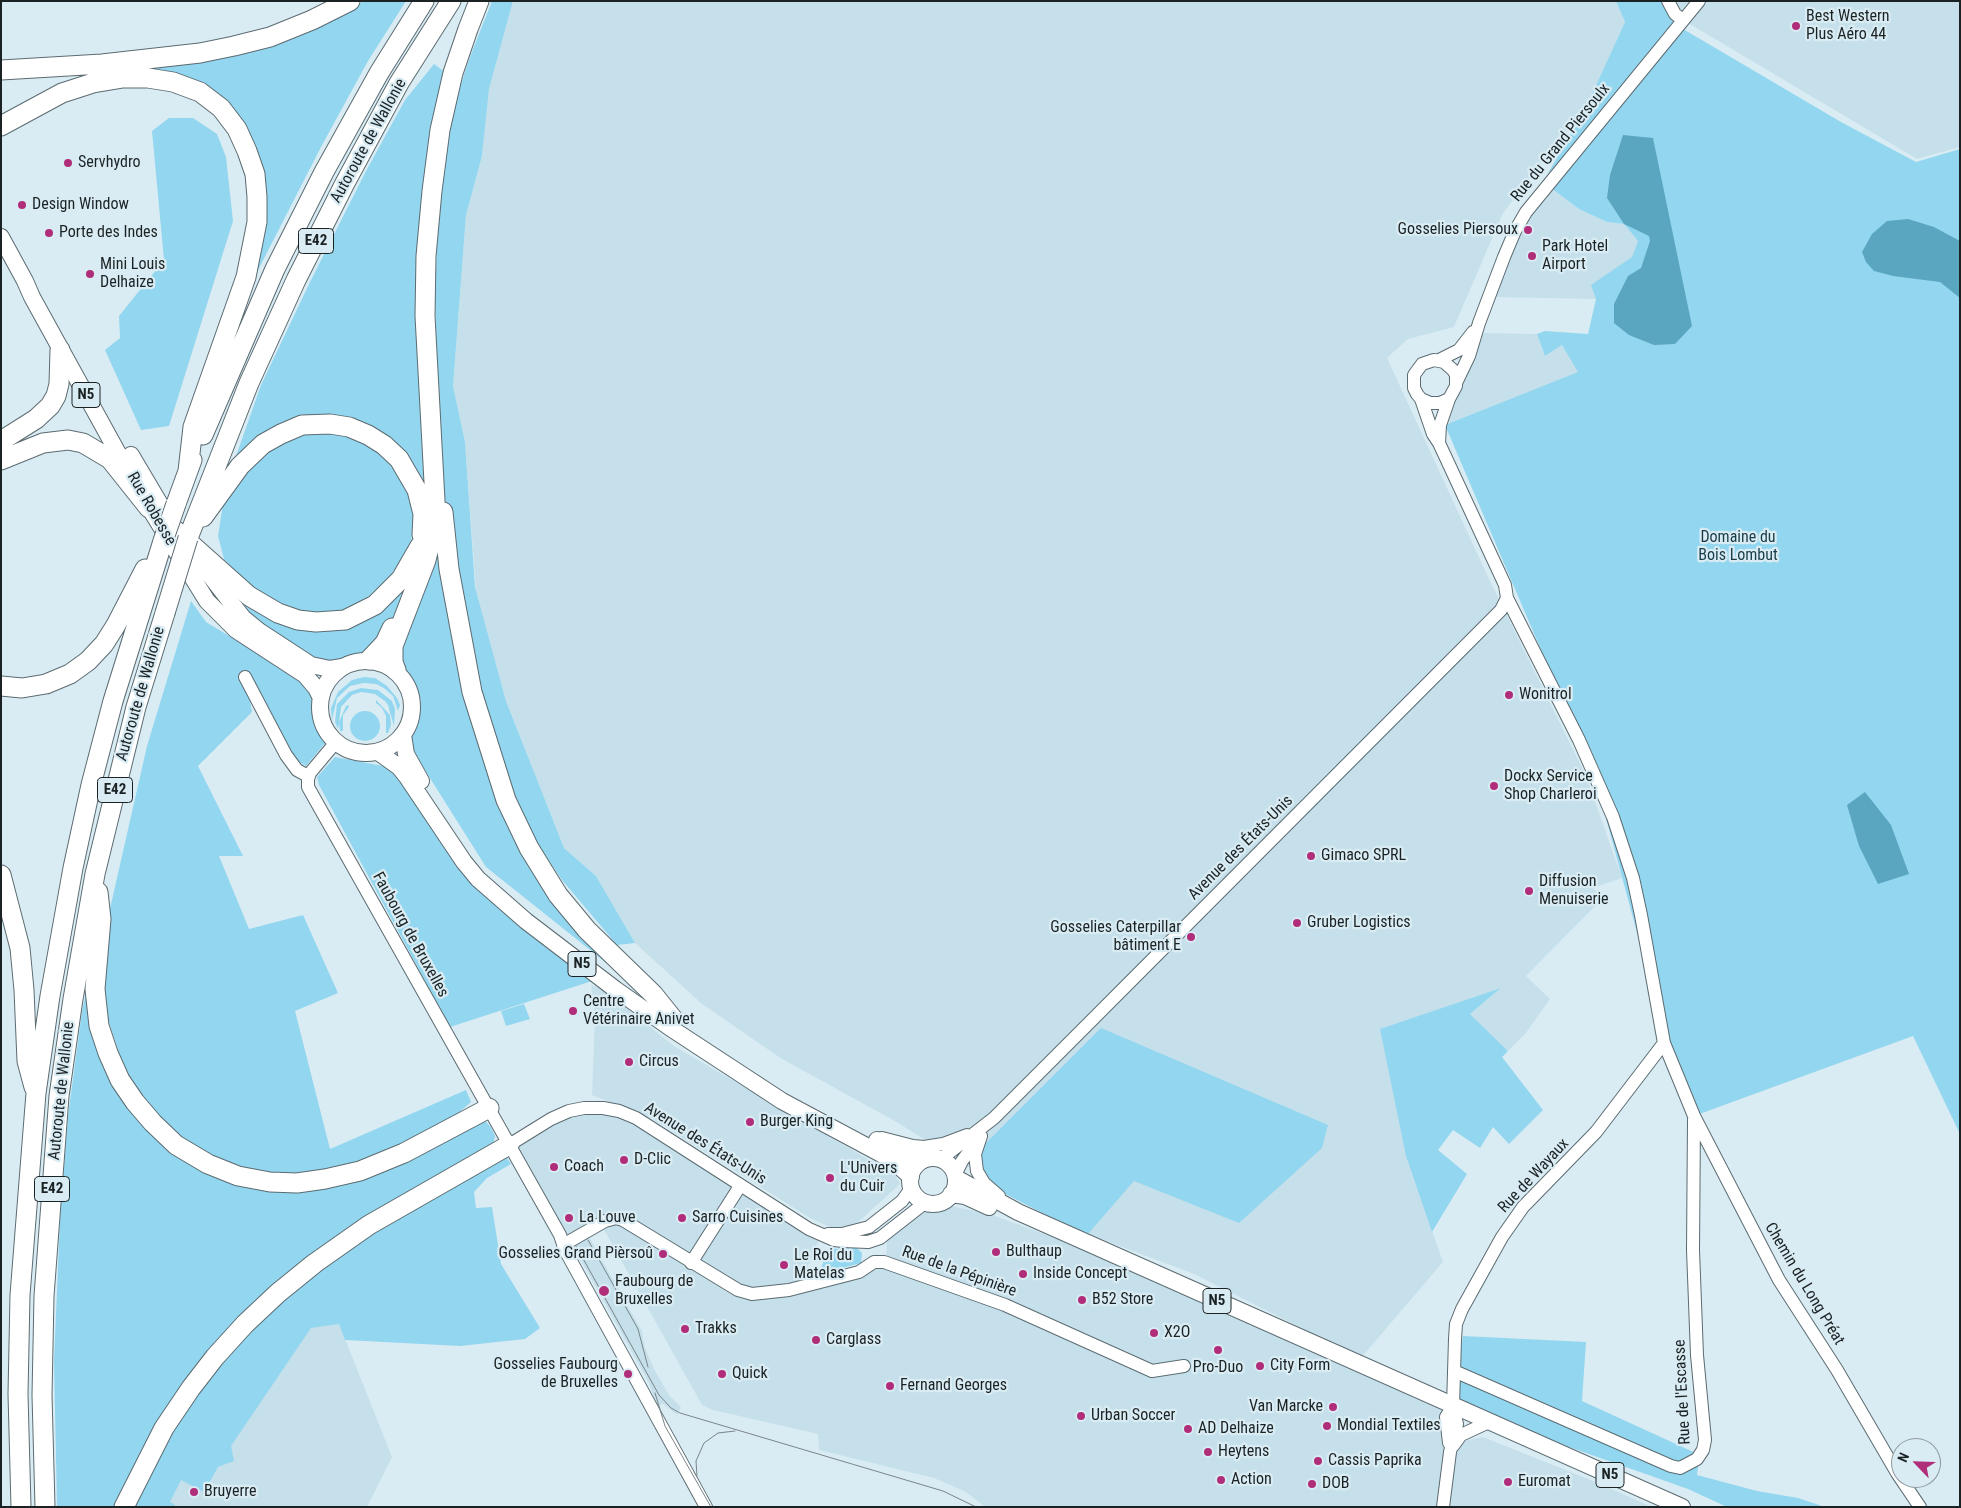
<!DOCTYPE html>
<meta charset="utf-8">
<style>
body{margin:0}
#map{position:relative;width:1961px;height:1508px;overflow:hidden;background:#daecf3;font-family:"Roboto Condensed",sans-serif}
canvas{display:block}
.frame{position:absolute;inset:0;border:2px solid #1b2224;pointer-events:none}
.north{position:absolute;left:1891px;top:1438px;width:50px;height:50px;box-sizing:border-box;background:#daecf3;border:1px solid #8e9ba0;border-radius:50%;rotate:294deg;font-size:14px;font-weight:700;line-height:20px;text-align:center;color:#1b2224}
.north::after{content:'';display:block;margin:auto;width:18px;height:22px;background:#b02e79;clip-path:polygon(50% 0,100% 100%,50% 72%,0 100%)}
</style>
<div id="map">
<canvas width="1961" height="1508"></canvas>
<div class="frame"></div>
<div class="north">N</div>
</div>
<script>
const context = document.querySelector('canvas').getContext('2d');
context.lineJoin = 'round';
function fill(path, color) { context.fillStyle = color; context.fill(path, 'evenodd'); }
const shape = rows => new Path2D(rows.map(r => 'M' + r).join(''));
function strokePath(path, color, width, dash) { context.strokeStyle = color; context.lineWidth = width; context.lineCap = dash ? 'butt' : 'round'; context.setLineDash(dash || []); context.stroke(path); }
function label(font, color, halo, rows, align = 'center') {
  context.font = font + ' "Roboto Condensed",sans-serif'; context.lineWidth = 4.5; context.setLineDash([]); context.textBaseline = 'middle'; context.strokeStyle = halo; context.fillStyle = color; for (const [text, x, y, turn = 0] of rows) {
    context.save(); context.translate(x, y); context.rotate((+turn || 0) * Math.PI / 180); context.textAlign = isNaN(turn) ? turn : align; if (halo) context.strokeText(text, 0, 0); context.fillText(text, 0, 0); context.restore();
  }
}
fill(shape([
 [513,1,1616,1,1625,22,1586,107,1503,213,1454,327,1408,339,1387,358,1489,579,1586,776,1622,878,1593,888,1603,898,1526,976,1550,999,1526,1033,1508,1051,1470,1014,1499,990,1470,998,1406,1156,1443,1262,1361,1358,1194,1274,1088,1234,1052,1218,893,1120,782,1059,702,1004,635,943,596,876,564,848,506,701,476,592,465,442,453,386,466,215,482,156,489,89],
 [1668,1,1960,1,1960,147,1917,159,1683,20],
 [1547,185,1579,209,1607,222,1624,224,1638,241,1632,258,1592,285,1596,299,1489,297],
 [1483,333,1537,334,1545,356,1562,345,1579,372,1445,425],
 [591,985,604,990,674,1046,895,1175,900,1184,855,1225,832,1228,810,1218,651,1118,592,1095,595,1016],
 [597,1108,655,1126,820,1238,799,1287,759,1293,674,1258,732,1295,759,1298,823,1284,886,1267,887,1239,902,1227,931,1208,950,1206,990,1214,1114,1260,1444,1401,1450,1452,1468,1440,1483,1437,1598,1483,1652,1507,985,1507,966,1492,934,1478,819,1450,818,1434,713,1410,702,1405,602,1226,563,1243,510,1150,551,1119],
 [589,1237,643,1333,642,1334,645,1348,654,1369,669,1395,681,1407,677,1415,663,1404,660,1405,659,1403,662,1414,656,1405,649,1383,573,1246],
 [315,1263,392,1457,367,1507,125,1507]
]), '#c6e0eb');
fill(shape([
 [364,1,406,1,368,61,321,147,252,282,264,228,262,166,255,146,245,126,140,69,335,19],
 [492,1,513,1,489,89,482,156,466,215,453,386,465,442,475,587,506,701,564,848,596,876,635,943,617,945,562,880,527,828,491,734,472,658,446,507,439,443,435,301,437,242,442,188,448,137,456,99,470,57],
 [1616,1,1671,1,1678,26,1841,122,1916,162,1960,149,1960,1134,1913,1036,1694,1116,1664,1032,1594,774,1445,425,1578,372,1562,345,1545,356,1537,334,1545,331,1588,334,1596,299,1591,285,1632,257,1638,241,1624,224,1607,222,1579,209,1547,185,1660,47,1547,175,1586,107,1625,22],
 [434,64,445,72,435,131,432,501,419,478,336,418,235,459,261,385,311,280,366,171,405,100],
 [169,118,193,118,217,134,226,157,233,221,169,426,141,430,105,350,120,338,119,316,164,260,152,131],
 [327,429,353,435,386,455,408,488,414,510,411,544,391,575,369,596,339,613,305,614,270,600,238,574,224,559,218,536,223,504,238,478,278,443,303,433],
 [439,514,446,601,468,711,492,782,624,977,486,867,411,748,411,736,419,718,421,701,417,688,404,668,398,649],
 [414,571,381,649,324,663,243,618,234,584,249,596,335,622],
 [191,601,206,622,316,688,316,711,325,743,306,766,286,755,246,680,252,712,198,766,243,856,219,856,249,929,303,915,338,993,295,1011,330,1149,466,1090,471,1102,456,1115,375,1159,319,1173,280,1174,236,1167,192,1148,154,1117,128,1080,108,1019,104,979,109,913,147,746],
 [364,677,375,678,387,686,397,698,400,705,398,711,393,696,384,688,376,684,364,683,350,686,337,698,332,720,331,708,338,692,352,680],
 [361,688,378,690,392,701,395,709,394,726,388,705,385,701,375,694,361,692,352,695,341,707,339,722,346,706,348,705,349,707,343,715,343,731,340,731,339,723,338,729,335,722,337,704,349,692],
 [376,700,390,715,391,725,388,733,386,733,386,716,382,708,376,703],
 '350 726a15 15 0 1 1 30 0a15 15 0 1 1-30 0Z',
 [335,757,388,767,400,775,443,845,592,981,450,1027,319,785,317,777],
 [90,973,102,1058,200,1167,317,1187,484,1120,490,1126,495,1136,493,1145,247,1316,120,1507,57,1507,54,1361,60,1219,68,1116,82,1012],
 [1501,988,1470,1014,1508,1051,1502,1057,1543,1110,1509,1144,1493,1127,1480,1148,1453,1130,1438,1150,1467,1174,1432,1232,1406,1156,1380,1029],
 [524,1004,530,1019,506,1026,501,1011],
 [1101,1028,1328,1125,1322,1148,1239,1223,1134,1181,1088,1234,1052,1218,984,1183,975,1154],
 [501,1149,511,1164,487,1178,474,1192,476,1208,492,1207,501,1264,540,1328,525,1339,460,1346,345,1340,339,1324,311,1328,231,1446,234,1461,218,1467,204,1492,181,1480,170,1502,175,1505,174,1507,124,1507,232,1339,315,1263],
 [857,1248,862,1253,861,1263,819,1274,828,1249],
 [1463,1336,1586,1342,1582,1401,1700,1455,1697,1475,1757,1491,1798,1498,1825,1507,1727,1507,1688,1489,1453,1406]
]), '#93d6ef');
fill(shape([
 [1623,135,1653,138,1692,326,1675,344,1654,345,1629,335,1614,323,1614,304,1628,276,1641,268,1650,241,1649,236,1624,224,1607,198,1610,175],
 [1908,219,1934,227,1960,241,1960,298,1940,282,1893,276,1874,271,1866,262,1862,252,1872,234,1887,221],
 [1865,792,1891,825,1909,874,1878,884,1859,846,1847,805]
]), '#5aa6c0');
const minor = shape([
 [1668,1,1675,14,1683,20],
 [1439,360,1459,350,1473,332],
 [1457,381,1469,356,1479,323,1504,257,1515,231,1526,212,1699,1],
 [1421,399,1433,434,1439,443,1505,585,1507,598,1579,740,1613,817,1633,878,1641,915,1664,1043,1694,1116,1779,1280,1837,1370,1897,1473,1920,1507],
 [1439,443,1440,425,1449,399,1456,386,1456,375,1453,370,1444,362,1434,360,1422,364,1414,375,1414,388,1417,394,1421,399,1430,403,1440,403,1449,399],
 [245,677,286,755,297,770,308,776],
 [336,742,310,773,308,779,308,787,560,1235,565,1250,706,1507],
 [981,1136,975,1154,977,1171,984,1183,999,1196],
 [882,1138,913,1146,924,1147,943,1144,967,1135],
 [509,1145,551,1119,569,1111,584,1108,603,1108,619,1111,636,1118,809,1229,834,1240,843,1241,868,1242,880,1238,926,1202],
 [941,1159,994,1118,1098,1014,1501,610,1507,598],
 [955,1175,962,1161,976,1142],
 [828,1234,842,1234,869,1227,902,1201,912,1187],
 [563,1245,605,1221,616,1218,623,1220,738,1290,752,1294,789,1290,859,1272,874,1262,884,1262,1005,1305,1152,1371,1184,1366],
 [691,1263,740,1186],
 [1454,1371,1671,1466,1680,1468,1697,1459,1703,1450,1705,1440,1697,1355,1693,1250,1694,1119],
 [1449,1443,1446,1417,1453,1406],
 [1453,1446,1461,1435,1489,1422],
 [1443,1507,1450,1452,1457,1424,1453,1406,1455,1339,1456,1324,1462,1309,1502,1237,1523,1207,1596,1132,1664,1043]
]);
const major = shape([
 [1,237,25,281,32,297,130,475],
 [131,455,173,526],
 [142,496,207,601,236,630,305,675,316,688,321,698],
 [192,552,243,618,259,631,311,665,330,669,342,667],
 '320 707a46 46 0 1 1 92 0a46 46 0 1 1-92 0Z',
 [403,735,406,754,421,781],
 [378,752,399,767,407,777,464,862,478,879,526,921,615,989,669,1027,782,1101,883,1155,900,1167,911,1177],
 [877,1140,907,1156,923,1160],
 '910 1181a23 23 0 1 1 46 0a23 23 0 1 1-46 0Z',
 [956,1178,1018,1212,1682,1507],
 [951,1194,965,1196,989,1207]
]);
const highway = shape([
 [1,70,102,64,200,53,234,46,270,37,312,20,350,1],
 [1,126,62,93,93,83,123,78,148,78,173,82,200,92,221,108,237,129,247,151,255,174,257,197,257,222,246,277,193,427,188,471],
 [203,435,275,269,324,172,379,73,424,1],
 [1,441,36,419,50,406,56,396,59,384,60,350],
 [1,460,43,443,68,440,83,443,110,459,149,508],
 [176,504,192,460],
 [443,512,449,569,472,692,506,800,529,848,558,895,587,930,653,994,673,1019],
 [203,517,240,466,263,444,281,434,302,425,330,424,349,427,368,435,384,445,399,459,417,490,423,514,422,535],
 [175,530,249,596,278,613,298,620,316,622,345,620,375,605,401,579,420,546],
 [188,538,249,383,296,280,345,183,399,83,451,1],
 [369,660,385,643,392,628],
 [396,670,393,662,393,646,426,560,436,519,425,316,426,256,432,191,440,130,453,73,468,29,479,1],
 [1,686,22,688,46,684,70,674,88,661,104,644,116,625,145,569],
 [1,875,20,948,24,990,27,1061,34,1087],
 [98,892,101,919,95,989,99,1026,108,1053,120,1080,135,1102,153,1123,176,1145,208,1164,238,1176,270,1182,297,1183,325,1179,360,1171,404,1153,489,1108],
 [21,1507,18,1394,20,1295,36,1093,50,996,73,868,91,785,113,701,163,541],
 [45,1507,42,1395,44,1296,59,1096,73,999,95,874,136,707,165,613],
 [124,1507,164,1428,191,1388,215,1357,245,1324,278,1293,315,1263,369,1225,509,1145]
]);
strokePath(minor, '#5b6b71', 14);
strokePath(major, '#5b6b71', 18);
strokePath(highway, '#5b6b71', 21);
strokePath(minor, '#fff', 12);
strokePath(major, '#fff', 16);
strokePath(highway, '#fff', 19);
strokePath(shape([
 [588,1240,638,1329,648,1367],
 [576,1246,659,1395,671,1408,680,1413,943,1491,976,1507],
 [655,1393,665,1426,711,1507],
 [697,1476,696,1461,704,1443,718,1433,735,1431]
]), '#798589', 1);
const highwayBridge = shape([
 [163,541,176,504],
 [165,613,188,538]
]);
strokePath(highwayBridge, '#5b6b71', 21, []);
strokePath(highwayBridge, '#fff', 19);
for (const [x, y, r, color] of [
 [1796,26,5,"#b02e79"],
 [68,163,5,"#b02e79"],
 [22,205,5,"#b02e79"],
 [1528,230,5,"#b02e79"],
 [49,233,5,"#b02e79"],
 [1532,256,5,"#b02e79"],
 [90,274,5,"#b02e79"],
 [1509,695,5,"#b02e79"],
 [1494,786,5,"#b02e79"],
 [1311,856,5,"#b02e79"],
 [1529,891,5,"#b02e79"],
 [1297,923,5,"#b02e79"],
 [1191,937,5,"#b02e79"],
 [573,1011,5,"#b02e79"],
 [629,1062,5,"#b02e79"],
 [750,1122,5,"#b02e79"],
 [624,1160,5,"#b02e79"],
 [554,1167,5,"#b02e79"],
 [830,1178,5,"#b02e79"],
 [569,1218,5,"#b02e79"],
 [682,1218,5,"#b02e79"],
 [996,1252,5,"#b02e79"],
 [663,1254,5,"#b02e79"],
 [784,1265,5,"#b02e79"],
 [1023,1274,5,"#b02e79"],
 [604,1291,6,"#b02e79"],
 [1082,1300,5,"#b02e79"],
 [685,1329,5,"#b02e79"],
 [1154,1333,5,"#b02e79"],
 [816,1340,5,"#b02e79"],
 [1218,1350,5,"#b02e79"],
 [1260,1366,5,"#b02e79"],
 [628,1374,5,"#b02e79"],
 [722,1374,5,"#b02e79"],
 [890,1386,5,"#b02e79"],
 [1333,1407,5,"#b02e79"],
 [1081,1416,5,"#b02e79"],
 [1327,1426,5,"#b02e79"],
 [1188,1429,5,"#b02e79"],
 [1208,1452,5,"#b02e79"],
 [1318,1461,5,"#b02e79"],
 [1221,1480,5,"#b02e79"],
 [1508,1482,5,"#b02e79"],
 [1312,1484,5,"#b02e79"],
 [194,1492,5,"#b02e79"]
]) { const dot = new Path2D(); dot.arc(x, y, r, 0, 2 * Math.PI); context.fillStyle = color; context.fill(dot); strokePath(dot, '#daecf3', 2); }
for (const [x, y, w] of [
 [316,241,35],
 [86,395,28],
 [115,790,35],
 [582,964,28],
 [52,1189,35],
 [1217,1301,28],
 [1610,1475,28]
]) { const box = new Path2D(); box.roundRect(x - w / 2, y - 12.5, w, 25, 4); context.fillStyle = '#daecf3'; context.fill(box); strokePath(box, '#1b2224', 1); }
label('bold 15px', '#1b2224', null, [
 ["E42",316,241],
 ["N5",86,395],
 ["E42",115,790],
 ["N5",582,964],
 ["E42",52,1189],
 ["N5",1217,1301],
 ["N5",1610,1475]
]);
label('16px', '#1b2224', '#daecf3', [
 ["Best Western",1806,17],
 ["Plus Aéro 44",1806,35],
 ["Servhydro",78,163],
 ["Design Window",32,205],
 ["Gosselies Piersoux",1518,230,"right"],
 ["Porte des Indes",59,233],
 ["Park Hotel",1542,247],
 ["Airport",1542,265],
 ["Mini Louis",100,265],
 ["Delhaize",100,283],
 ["Wonitrol",1519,695],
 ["Dockx Service",1504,777],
 ["Shop Charleroi",1504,795],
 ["Gimaco SPRL",1321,856],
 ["Diffusion",1539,882],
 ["Menuiserie",1539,900],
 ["Gruber Logistics",1307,923],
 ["Gosselies Caterpillar",1181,928,"right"],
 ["bâtiment E",1181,946,"right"],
 ["Centre",583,1002],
 ["Vétérinaire Anivet",583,1020],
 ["Circus",639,1062],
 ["Burger King",760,1122],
 ["D-Clic",634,1160],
 ["Coach",564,1167],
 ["L'Univers",840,1169],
 ["du Cuir",840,1187],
 ["La Louve",579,1218],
 ["Sarro Cuisines",692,1218],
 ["Bulthaup",1006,1252],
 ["Gosselies Grand Pièrsoû",653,1254,"right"],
 ["Le Roi du",794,1256],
 ["Matelas",794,1274],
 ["Inside Concept",1033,1274],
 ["Faubourg de",615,1282],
 ["Bruxelles",615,1300],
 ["B52 Store",1092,1300],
 ["Trakks",695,1329],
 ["X2O",1164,1333],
 ["Carglass",826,1340],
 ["Gosselies Faubourg",618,1365,"right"],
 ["de Bruxelles",618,1383,"right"],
 ["City Form",1270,1366],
 ["Pro-Duo",1218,1368,"center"],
 ["Quick",732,1374],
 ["Fernand Georges",900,1386],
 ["Van Marcke",1323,1407,"right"],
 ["Urban Soccer",1091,1416],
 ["Mondial Textiles",1337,1426],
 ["AD Delhaize",1198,1429],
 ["Heytens",1218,1452],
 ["Cassis Paprika",1328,1461],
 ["Action",1231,1480],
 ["Euromat",1518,1482],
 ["DOB",1322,1484],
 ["Bruyerre",204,1492]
], 'left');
label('16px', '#1b2224', '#daecf3', [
 ["Autoroute de Wallonie",369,141,-61],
 ["Rue du Grand Piersoulx",1561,143,-51],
 ["Rue Robesse",151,509,60],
 ["Autoroute de Wallonie",141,694,-74],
 ["Avenue des États-Unis",1241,848,-45],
 ["Faubourg de Bruxelles",410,935,61],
 ["Autoroute de Wallonie",62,1091,-84],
 ["Avenue des États-Unis",705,1144,32],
 ["Rue de Wayaux",1534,1176,-47],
 ["Rue de la Pépinière",959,1272,20],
 ["Chemin du Long Préat",1804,1284,59],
 ["Rue de l'Escasse",1683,1392,-93]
]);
label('16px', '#183c48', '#daecf3', [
 ["Domaine du",1738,538],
 ["Bois Lombut",1738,556]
]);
</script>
